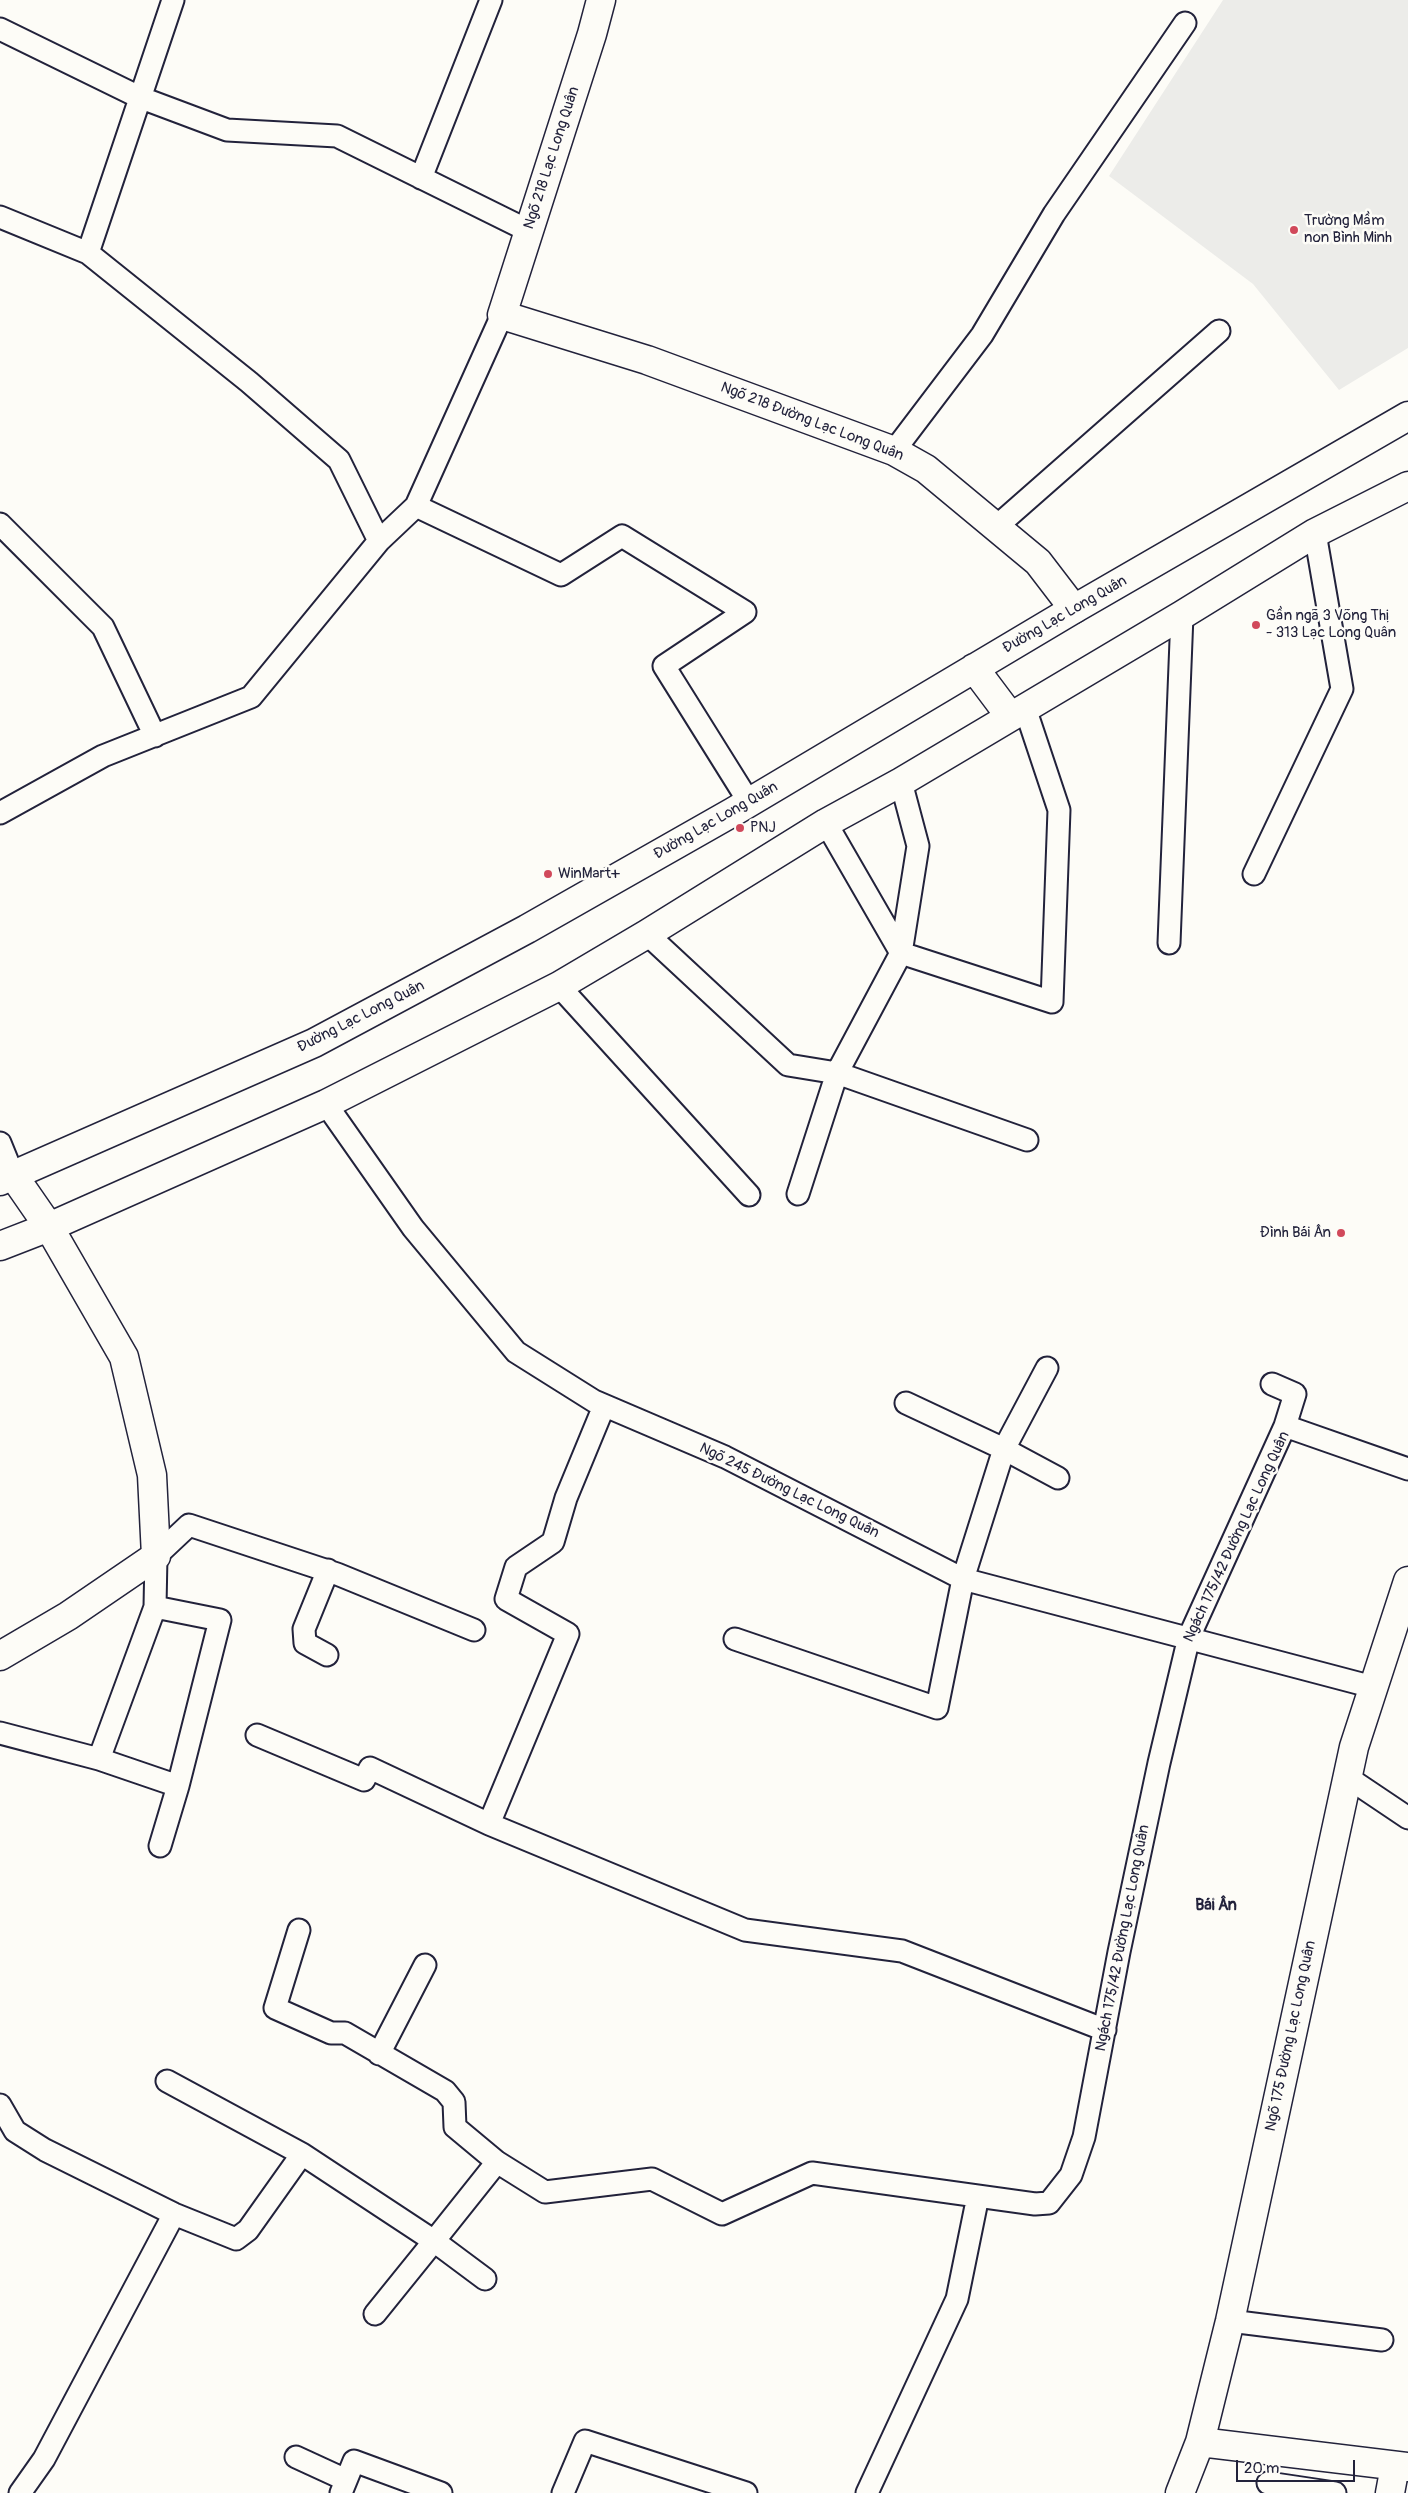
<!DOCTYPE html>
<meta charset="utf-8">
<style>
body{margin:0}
#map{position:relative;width:1408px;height:2493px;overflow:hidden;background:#fdfcf7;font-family:Pangolin,sans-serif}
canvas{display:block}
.scale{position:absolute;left:1236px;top:2460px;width:119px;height:22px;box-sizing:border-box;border:2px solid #22223b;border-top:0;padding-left:6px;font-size:15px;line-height:18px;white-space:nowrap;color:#22223b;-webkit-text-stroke:4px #fdfcf7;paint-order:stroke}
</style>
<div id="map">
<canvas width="1408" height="2493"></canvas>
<div class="scale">20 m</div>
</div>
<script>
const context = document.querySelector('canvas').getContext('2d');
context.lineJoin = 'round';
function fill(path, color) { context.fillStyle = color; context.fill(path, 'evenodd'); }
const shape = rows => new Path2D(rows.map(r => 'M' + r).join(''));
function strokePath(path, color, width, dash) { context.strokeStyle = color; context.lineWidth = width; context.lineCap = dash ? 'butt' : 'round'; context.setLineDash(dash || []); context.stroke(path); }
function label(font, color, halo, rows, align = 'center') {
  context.font = font + ' Pangolin,sans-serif'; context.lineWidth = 5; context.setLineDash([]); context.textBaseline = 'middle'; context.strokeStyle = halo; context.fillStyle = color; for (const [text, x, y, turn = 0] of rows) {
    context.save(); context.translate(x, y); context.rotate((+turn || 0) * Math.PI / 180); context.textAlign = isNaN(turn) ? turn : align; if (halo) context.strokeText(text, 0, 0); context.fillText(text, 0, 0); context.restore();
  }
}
fill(shape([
 [1223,0,1408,0,1408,348,1339,390,1253,284,1109,176]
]), '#ecece9');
const service = shape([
 [0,29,139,97,227,130,337,136,529,231],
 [421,178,491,0],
 [0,217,88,253,249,382,339,460,379,541],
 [88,253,173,0],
 [894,451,982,335,1054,214,1185,23],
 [416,506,561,575,622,536,745,612,664,666,749,802],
 [0,524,103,627,155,736],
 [996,527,1219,331],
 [0,813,103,756,251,697,379,541,416,506,502,315],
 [826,823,901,953,1052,1002,1059,810,1025,708],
 [1254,874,1342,689,1315,533],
 [647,934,788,1065,837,1073,1027,1140],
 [1169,943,1182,615],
 [559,986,749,1195],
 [326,1104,413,1228,516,1352,594,1401,725,1457,963,1579,1373,1687],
 [0,1143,13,1175],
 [798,1194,837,1073,901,953,918,846,901,782],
 [1272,1384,1295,1394,1285,1426],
 [906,1403,1004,1449,1058,1478],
 [155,1607,220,1620,178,1786,160,1846],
 [735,1639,937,1708,963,1579,1004,1449,1047,1368],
 [327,1655,305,1643,304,1629,328,1570],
 [0,1733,99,1759,178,1786],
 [257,1735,364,1780,370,1768,489,1824,745,1930,902,1951,1105,2030],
 [99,1759,155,1607,156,1556,189,1525,337,1574,474,1630],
 [1347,1777,1408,1818],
 [489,1824,568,1634,506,1599,516,1567,553,1542,566,1498,604,1406],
 [299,1930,275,2008,331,2033,345,2033,445,2091,454,2102,455,2127,497,2162,545,2192,652,2179,722,2214,812,2173,1035,2204,1049,2203,1071,2175,1084,2137,1119,1952,1159,1763,1189,1637,1285,1426,1408,1469],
 [379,2054,425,1965],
 [167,2081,302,2154,434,2241,497,2162],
 [0,2105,15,2131,45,2150,174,2214,236,2239,248,2230,302,2154],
 [375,2314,434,2241,485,2279],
 [1230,2321,1382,2340],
 [296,2457,346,2480],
 [1268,2483,1335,2493],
 [20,2493,44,2459,174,2214],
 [341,2493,354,2461,441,2493],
 [563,2493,585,2441,746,2493],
 [867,2493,957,2299,978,2196]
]);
const minor = shape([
 [601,0,592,34,502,315,647,360,894,451,926,469,1038,562,1074,609],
 [0,1656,68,1616,156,1556,152,1475,124,1357,49,1227],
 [1200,2442,1408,2467],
 [1180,2493,1200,2442,1230,2321,1354,1747,1408,1581],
 [1390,2493,1395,2466]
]);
const secondary = shape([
 [974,668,1010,716],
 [13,1175,49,1227],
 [0,1181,314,1043,527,929,733,812,1074,609,1408,416],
 [0,1246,49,1227,326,1104,559,986,647,934,826,823,901,782,1182,615,1315,533,1408,486]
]);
strokePath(service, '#22223b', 25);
strokePath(minor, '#22223b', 31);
strokePath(secondary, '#22223b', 31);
strokePath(service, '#fdfcf7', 21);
strokePath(minor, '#fdfcf7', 28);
strokePath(secondary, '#fdfcf7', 28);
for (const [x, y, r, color] of [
 [1294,230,5,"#d1495b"],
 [1256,625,5,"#d1495b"],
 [740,828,5,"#d1495b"],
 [548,874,5,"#d1495b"],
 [1341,1233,5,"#d1495b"]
]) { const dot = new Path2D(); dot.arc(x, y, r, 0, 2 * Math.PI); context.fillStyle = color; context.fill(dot); strokePath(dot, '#fdfcf7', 2); }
label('15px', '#22223b', '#fdfcf7', [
 ["Ngõ 218 Lạc Long Quân",552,158,-72],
 ["Ngõ 218 Đường Lạc Long Quân",812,422,21],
 ["Đường Lạc Long Quân",1065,615,-30],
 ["Đường Lạc Long Quân",716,821,-30],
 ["Đường Lạc Long Quân",361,1017,-27],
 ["Ngõ 245 Đường Lạc Long Quân",789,1491,26],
 ["Ngách 175/42 Đường Lạc Long Quân",1237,1537,-65],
 ["Ngách 175/42 Đường Lạc Long Quân",1123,1938,-79],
 ["Ngõ 175 Đường Lạc Long Quân",1291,2036,-78]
]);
label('15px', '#22223b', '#fdfcf7', [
 ["Trường Mầm",1304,221],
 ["non Bình Minh",1304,238],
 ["Gần ngã 3 Võng Thị",1266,616],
 ["- 313 Lạc Long Quân",1266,633],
 ["PNJ",750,828],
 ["WinMart+",558,874],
 ["Đình Bái Ân",1331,1233,"right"]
], 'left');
label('bold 16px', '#22223b', '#fdfcf7', [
 ["Bái Ân",1216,1906]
]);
</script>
